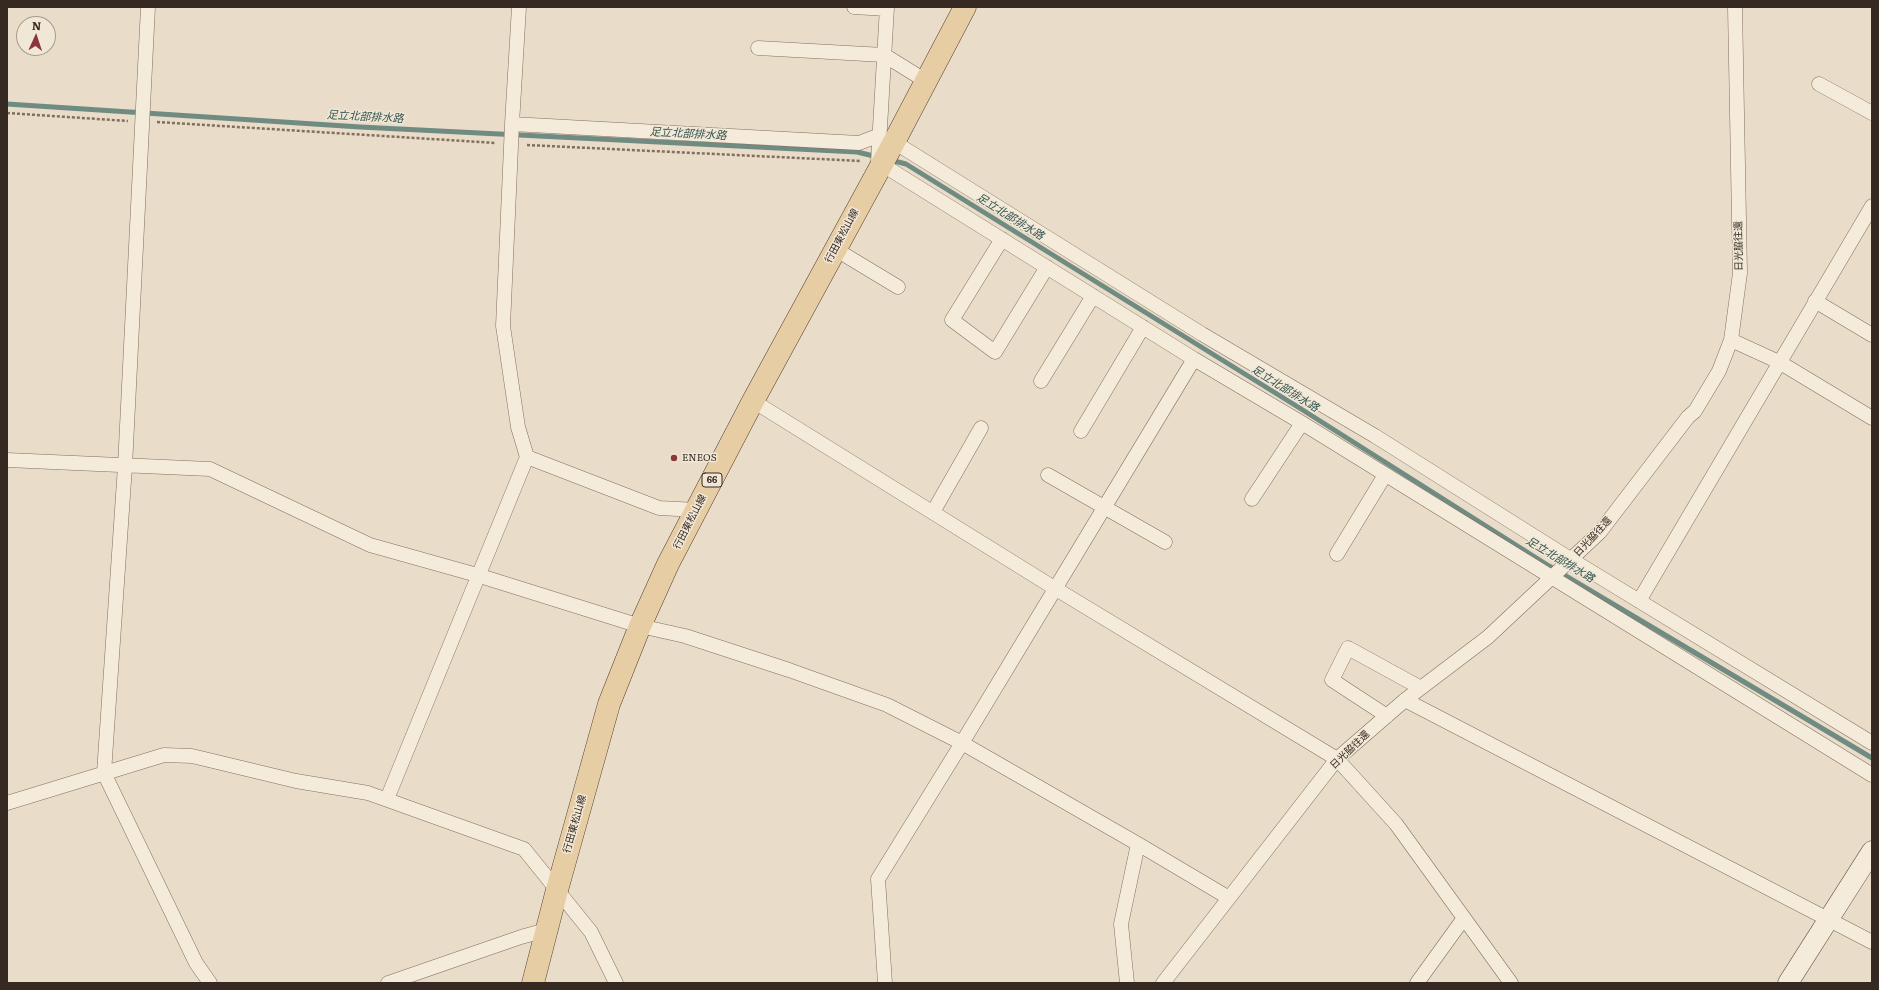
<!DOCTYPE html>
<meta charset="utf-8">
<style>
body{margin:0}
#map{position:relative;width:1879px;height:990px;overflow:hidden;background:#e9dcc8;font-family:Literata,serif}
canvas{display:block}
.frame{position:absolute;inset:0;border:8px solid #352921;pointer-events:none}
.north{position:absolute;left:16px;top:16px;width:40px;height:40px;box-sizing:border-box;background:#f1e7d6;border:1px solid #a69b8e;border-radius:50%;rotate:3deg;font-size:11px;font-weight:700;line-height:16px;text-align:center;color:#352921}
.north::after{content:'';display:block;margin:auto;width:14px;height:18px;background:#8a363d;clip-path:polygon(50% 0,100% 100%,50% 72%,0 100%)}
</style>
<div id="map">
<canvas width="1879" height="990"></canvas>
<div class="frame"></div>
<div class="north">N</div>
</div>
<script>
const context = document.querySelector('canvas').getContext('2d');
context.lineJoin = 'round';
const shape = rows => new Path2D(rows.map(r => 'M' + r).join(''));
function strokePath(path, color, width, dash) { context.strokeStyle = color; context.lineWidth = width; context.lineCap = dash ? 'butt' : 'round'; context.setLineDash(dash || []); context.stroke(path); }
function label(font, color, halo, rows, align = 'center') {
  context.font = font + ' Literata,"Noto Sans JP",serif'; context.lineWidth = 3; context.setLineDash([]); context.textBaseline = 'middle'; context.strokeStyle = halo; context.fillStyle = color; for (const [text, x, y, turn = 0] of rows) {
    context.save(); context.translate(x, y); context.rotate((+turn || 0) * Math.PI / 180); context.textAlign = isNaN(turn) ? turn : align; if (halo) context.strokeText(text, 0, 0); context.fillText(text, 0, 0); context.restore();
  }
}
strokePath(shape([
 [7,104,360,127,857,152,878,157],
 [890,160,906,164,1298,407,1549,566,1872,758]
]), '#708b82', 5);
const street = shape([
 [148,7,125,466,104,773,196,963,210,983],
 [854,7,887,9],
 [887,7,878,162,1194,359,1302,423,1872,775],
 [758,48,884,55,926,81],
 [1819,84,1872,113],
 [512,124,859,143,880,135],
 [894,142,1202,334,1375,436,1572,560,1872,743],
 [1002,239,952,320,995,352,1047,267],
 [835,249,898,287],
 [1815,301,1872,335],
 [1731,340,1779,362,1872,418],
 [1041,381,1093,296],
 [753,401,1056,589,1337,759,1396,824,1511,983],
 [1081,431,1143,327],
 [527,457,659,508,697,510],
 [7,460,210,469,370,545,477,575,640,626,685,636,789,670,887,705,962,743,1138,844,1229,898],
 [1048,475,1165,542],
 [1252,499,1302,423],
 [933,512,981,428],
 [1337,554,1385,475],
 [1639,601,1872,206],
 [1405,700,1872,942],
 [1387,716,1332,680,1348,648,1421,688],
 [387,799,527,457,518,427,503,326,512,124,519,7],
 [7,803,164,755,192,756,296,781,368,793,524,849,591,932,616,983],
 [388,983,521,937,546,930],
 [885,983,878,879,962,743,1194,359],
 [1127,983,1121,924,1138,844],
 [1163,983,1337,759,1405,700,1488,637,1600,532,1688,417,1695,411,1719,371,1731,340,1740,273,1735,7],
 [1417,983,1464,918]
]);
const secondary = shape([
 [1788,983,1872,851]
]);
const primary = shape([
 [533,983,557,890,609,704,640,626,668,564,753,401,894,142,965,7]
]);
strokePath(street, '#836f5f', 15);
strokePath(secondary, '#655142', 21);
strokePath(primary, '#513e32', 23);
strokePath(shape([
 [7,113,128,121],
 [157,122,496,143],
 [527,145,861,161]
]), '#836f5f', 2.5, [3, 2]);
strokePath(street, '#f5ebda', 14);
strokePath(secondary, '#f5ebda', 20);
strokePath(primary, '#e7cda4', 22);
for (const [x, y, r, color] of [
 [674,458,4,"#8a363d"]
]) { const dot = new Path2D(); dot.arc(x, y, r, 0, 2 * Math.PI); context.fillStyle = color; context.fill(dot); strokePath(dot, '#f1e7d6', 1.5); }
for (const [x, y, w] of [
 [712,480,20]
]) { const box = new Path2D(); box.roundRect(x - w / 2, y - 7, w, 14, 3); context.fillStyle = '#f1e7d6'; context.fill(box); strokePath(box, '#352921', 1); }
label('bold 9px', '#352921', null, [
 ["66",712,480]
]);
label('10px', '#352921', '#f1e7d6', [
 ["行田東松山線",842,236,-62],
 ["日光脇往還",1739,246,-91],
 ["行田東松山線",690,522,-63],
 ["日光脇往還",1593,537,-47],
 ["日光脇往還",1350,750,-44],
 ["行田東松山線",575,824,-74]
]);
label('10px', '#352921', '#f1e7d6', [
 ["ENEOS",682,458]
], 'left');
label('italic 11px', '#32534e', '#f1e7d6', [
 ["足立北部排水路",365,117,3],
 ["足立北部排水路",688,134,3],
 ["足立北部排水路",1010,217,32],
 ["足立北部排水路",1285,389,32],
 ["足立北部排水路",1560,560,31]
]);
</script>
